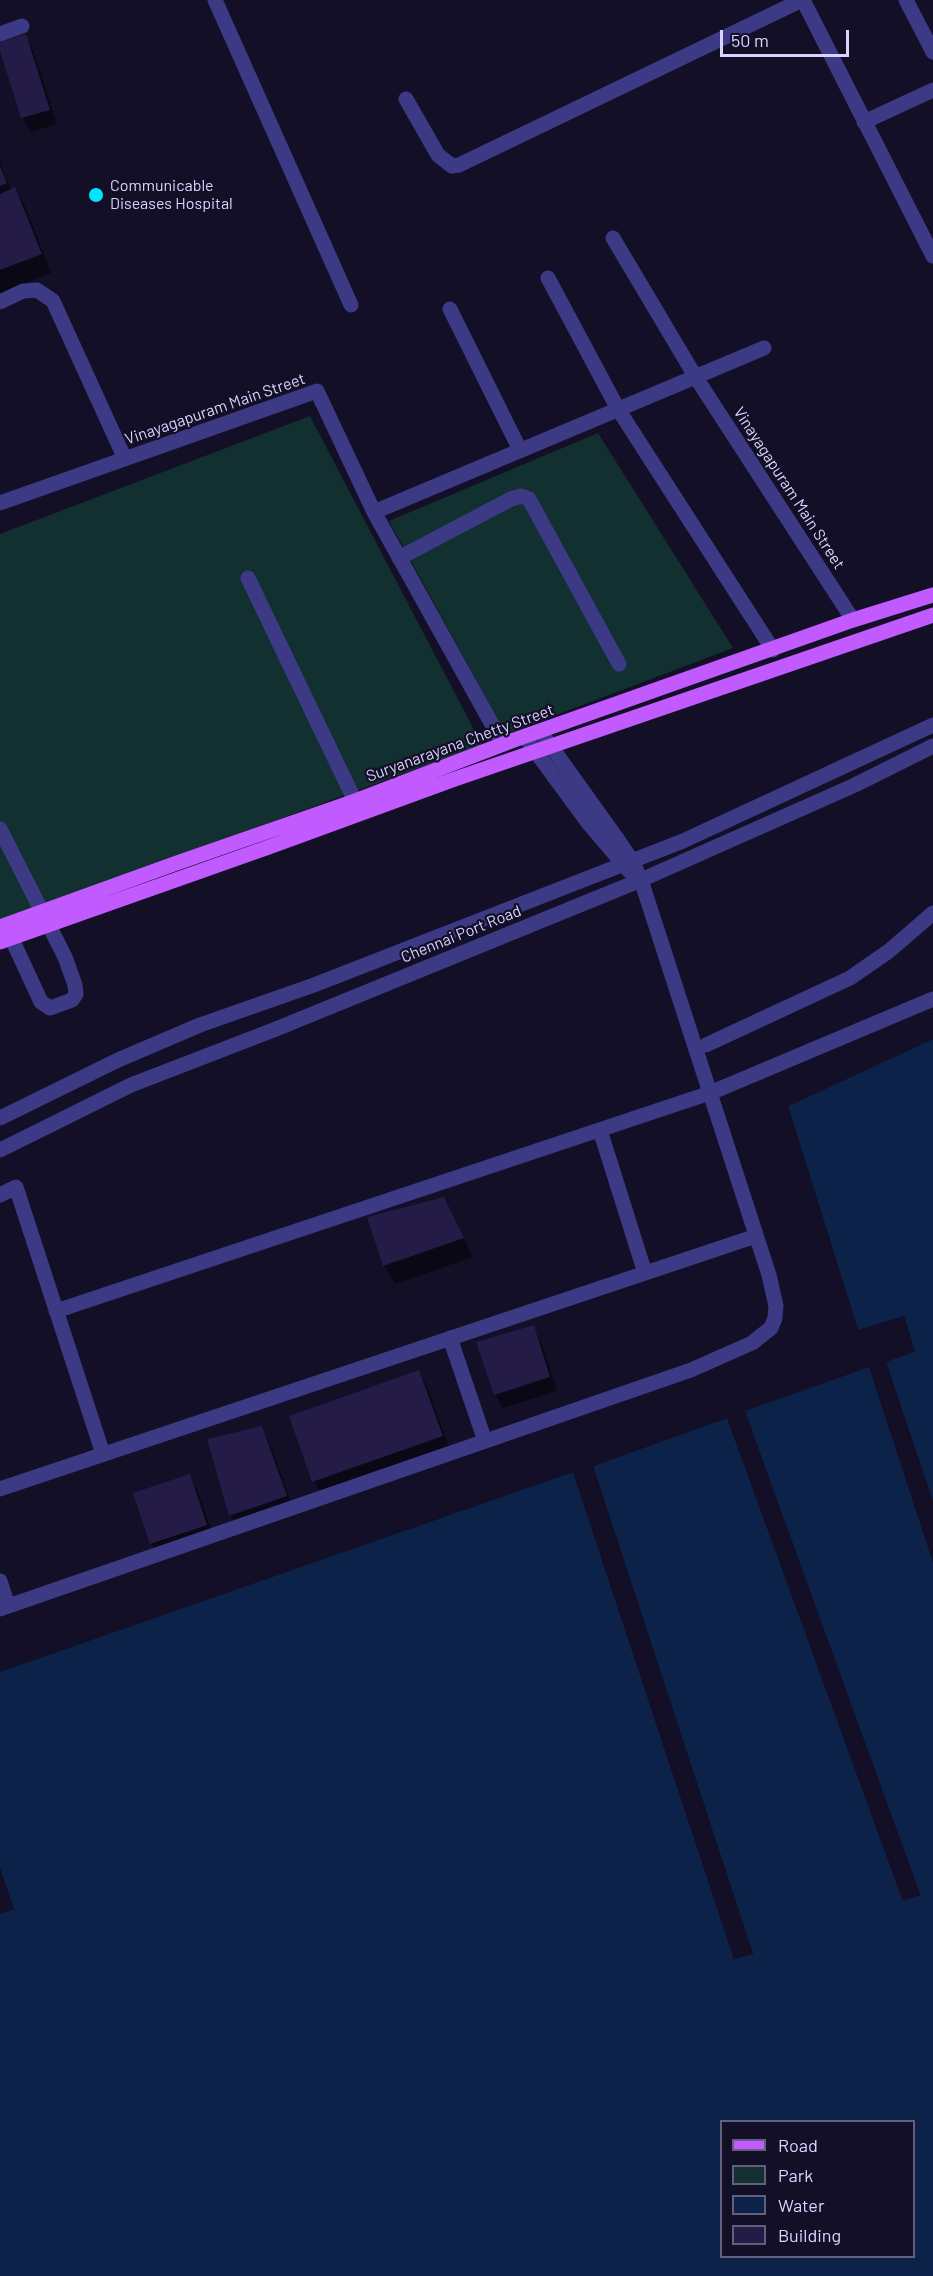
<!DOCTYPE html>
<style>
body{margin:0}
#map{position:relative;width:933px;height:2276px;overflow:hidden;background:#130f26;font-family:Barlow,sans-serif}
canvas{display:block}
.legend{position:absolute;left:720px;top:2120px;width:195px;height:138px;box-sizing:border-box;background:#130f26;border:2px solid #625e7d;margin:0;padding:8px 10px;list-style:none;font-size:18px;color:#d9d4ff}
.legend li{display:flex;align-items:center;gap:12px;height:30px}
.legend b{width:30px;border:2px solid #625e7d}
.scale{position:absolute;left:720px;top:30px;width:129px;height:27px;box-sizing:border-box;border:3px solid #d9d4ff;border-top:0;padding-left:8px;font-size:18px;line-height:21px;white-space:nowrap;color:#d9d4ff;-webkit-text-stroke:4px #130f26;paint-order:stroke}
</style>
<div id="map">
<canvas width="933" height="2276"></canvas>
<ul class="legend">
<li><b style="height:8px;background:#c25bff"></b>Road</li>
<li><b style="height:16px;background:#12302f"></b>Park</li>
<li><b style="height:16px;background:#0c2248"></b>Water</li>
<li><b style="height:16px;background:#241b47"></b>Building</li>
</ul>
<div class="scale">50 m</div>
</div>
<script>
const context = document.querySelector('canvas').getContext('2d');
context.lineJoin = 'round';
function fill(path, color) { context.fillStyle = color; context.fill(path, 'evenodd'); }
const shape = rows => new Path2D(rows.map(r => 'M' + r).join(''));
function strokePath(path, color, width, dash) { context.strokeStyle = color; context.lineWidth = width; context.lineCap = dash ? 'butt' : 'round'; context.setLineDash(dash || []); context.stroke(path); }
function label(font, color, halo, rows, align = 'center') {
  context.font = font + ' Barlow,sans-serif'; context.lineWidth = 4.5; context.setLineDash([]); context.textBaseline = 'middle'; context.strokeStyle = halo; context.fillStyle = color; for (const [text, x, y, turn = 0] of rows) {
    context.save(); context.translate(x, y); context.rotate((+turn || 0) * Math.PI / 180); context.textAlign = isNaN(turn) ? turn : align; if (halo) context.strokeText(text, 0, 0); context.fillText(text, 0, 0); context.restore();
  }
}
fill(shape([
 [310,416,482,745,0,921,0,534],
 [598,433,733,648,506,734,389,521]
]), '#12302f');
fill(shape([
 [933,1039,933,1501,886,1362,915,1351,904,1317,858,1330,788,1106],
 [869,1367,933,1562,933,2276,0,2276,0,1914,14,1909,0,1868,0,1672,573,1472,734,1959,753,1954,593,1466,727,1418,903,1901,920,1894,744,1410],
 [722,2122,914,2122,914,2256,722,2256]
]), '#0c2248');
fill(shape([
 [933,1036,933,1039,788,1106,858,1330,904,1316,915,1351,886,1362,933,1504,930,1502,883,1362,885,1359,911,1349,902,1320,859,1333,856,1332,785,1106,787,1103],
 [870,1364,933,1552,933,1562,869,1367,745,1411,920,1895,903,1901,727,1418,593,1466,753,1954,734,1959,573,1472,0,1671,0,1668,574,1469,736,1956,749,1952,590,1466,592,1463,728,1415,905,1897,917,1893,741,1411,743,1408]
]), '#130f26');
fill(shape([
 [25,36,33,50,57,124,31,132,23,118,0,46,0,44],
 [0,162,11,191,15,189,26,208,51,273,0,293],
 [444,1198,473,1257,395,1284,384,1266,369,1218],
 [533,1327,541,1341,557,1391,503,1408,495,1394],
 [419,1372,427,1386,450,1450,322,1495,314,1481],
 [261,1428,269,1442,294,1510,239,1529,231,1515],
 [189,1475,197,1489,214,1539,159,1558,151,1544,135,1494]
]), '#0007');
fill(shape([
 [26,34,50,110,21,118,0,51,0,42],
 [0,166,7,183,0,186],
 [15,187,42,254,0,270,0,194],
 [444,1197,464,1238,383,1266,367,1217],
 [534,1325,550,1377,494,1395,476,1342],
 [419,1370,443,1436,312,1482,289,1416],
 [262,1426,287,1496,229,1516,207,1439],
 [190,1474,207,1525,150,1544,133,1493]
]), '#241b47');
strokePath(shape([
 [215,0,351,305],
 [803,0,933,256],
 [906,0,933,52],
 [0,34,22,26],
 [406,99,438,155,452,166,459,165,802,0],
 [864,122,933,90],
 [613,238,695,376,853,620],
 [548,278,618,409,773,650],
 [0,302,23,291,37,290,53,301,125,459],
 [450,309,520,450],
 [0,503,317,391,374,512,503,744],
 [374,512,764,348],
 [399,558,511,499,521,496,529,499,619,664],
 [248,578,355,801],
 [525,737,589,824,629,871],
 [0,829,65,957,75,985,76,994,72,1000,50,1008,41,1002,11,937],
 [706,1045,850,978,889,951,933,913],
 [0,1118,118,1060,200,1025,314,985,683,841,933,725],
 [600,1130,645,1273],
 [0,1150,131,1085,276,1029,641,880,855,785,933,746],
 [0,1195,16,1187,103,1454],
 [56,1311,710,1093,933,999],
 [450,1338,485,1441],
 [0,1489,756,1236],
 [0,1581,8,1606],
 [0,1609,691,1370,752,1343,771,1328,775,1318,776,1306,769,1275,641,880,632,861,616,837,540,731]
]), '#3d3a85', 15);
strokePath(shape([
 [0,927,174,864,355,801,514,740,853,620,933,595],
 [0,942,269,847,455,779,933,615]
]), '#c25bff', 15);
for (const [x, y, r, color] of [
 [96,195,8,"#00e5ff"]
]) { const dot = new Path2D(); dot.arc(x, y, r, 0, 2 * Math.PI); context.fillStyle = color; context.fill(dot); strokePath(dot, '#130f26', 2); }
label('16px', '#d9d4ff', '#130f26', [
 ["Communicable",110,186],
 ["Diseases Hospital",110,204]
], 'left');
label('16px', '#d9d4ff', '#130f26', [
 ["Vinayagapuram Main Street",215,409,-19],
 ["Vinayagapuram Main Street",789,488,57],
 ["Suryanarayana Chetty Street",460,743,-20],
 ["Chennai Port Road",461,934,-22]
]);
</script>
